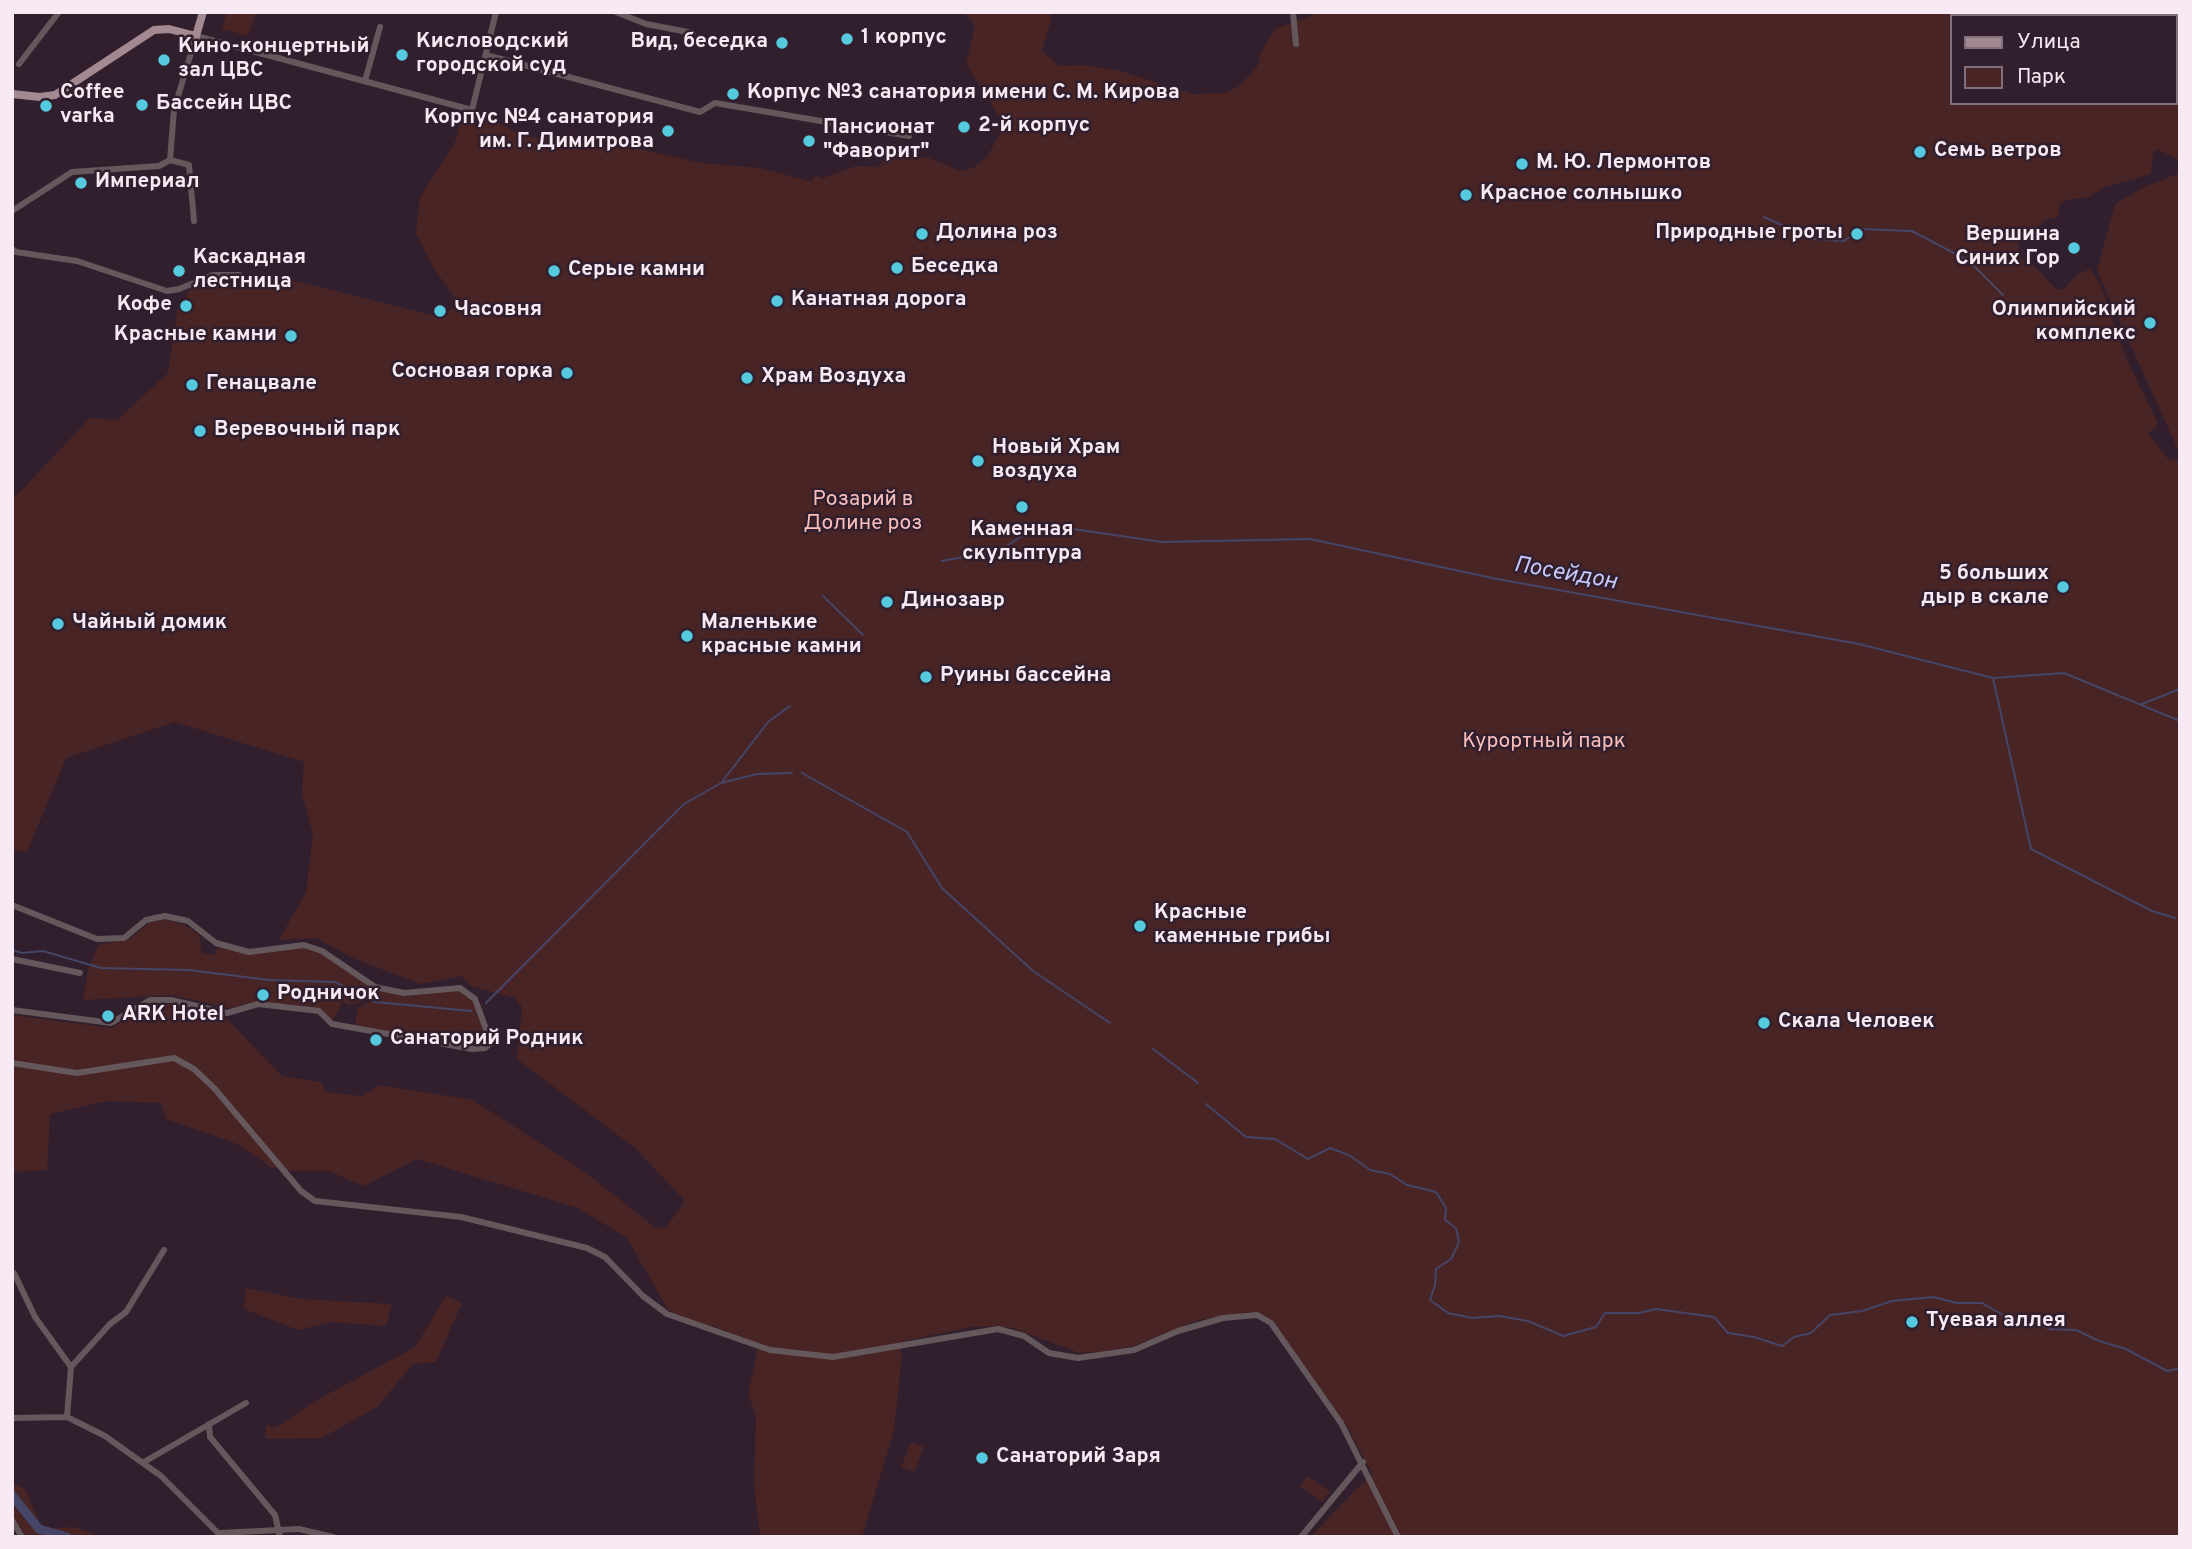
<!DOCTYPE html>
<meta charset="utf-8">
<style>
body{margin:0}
#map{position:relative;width:2192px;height:1549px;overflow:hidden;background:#311f2e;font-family:Overpass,sans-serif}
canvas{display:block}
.frame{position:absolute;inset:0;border:14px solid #f7eaf4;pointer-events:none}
.legend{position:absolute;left:1950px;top:14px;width:228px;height:91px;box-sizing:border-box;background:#311f2e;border:2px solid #80707d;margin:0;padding:9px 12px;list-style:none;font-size:21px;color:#f7eaf4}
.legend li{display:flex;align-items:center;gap:14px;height:35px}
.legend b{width:35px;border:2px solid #80707d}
</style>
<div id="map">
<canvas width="2192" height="1549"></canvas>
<div class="frame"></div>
<ul class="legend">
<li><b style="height:9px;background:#a38a92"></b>Улица</li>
<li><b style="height:19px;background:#482424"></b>Парк</li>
</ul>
</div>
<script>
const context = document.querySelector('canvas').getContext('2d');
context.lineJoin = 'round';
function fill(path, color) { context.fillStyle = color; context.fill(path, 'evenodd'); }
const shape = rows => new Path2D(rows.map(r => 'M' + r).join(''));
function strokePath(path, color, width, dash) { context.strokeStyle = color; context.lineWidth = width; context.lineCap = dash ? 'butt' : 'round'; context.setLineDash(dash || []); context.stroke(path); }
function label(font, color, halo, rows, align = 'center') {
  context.font = font + ' Overpass,sans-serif'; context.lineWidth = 5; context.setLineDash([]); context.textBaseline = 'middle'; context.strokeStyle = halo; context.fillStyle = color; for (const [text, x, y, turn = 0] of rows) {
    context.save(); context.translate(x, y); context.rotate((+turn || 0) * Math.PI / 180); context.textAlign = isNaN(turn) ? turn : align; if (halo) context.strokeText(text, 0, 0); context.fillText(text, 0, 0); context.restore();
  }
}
fill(shape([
 [227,12,256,12,248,36,222,29],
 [956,12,1050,12,1051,20,1042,51,1059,66,1081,65,1117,70,1193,94,1224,93,1238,87,1257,67,1261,52,1275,29,1321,12,2180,12,2180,160,2158,150,2153,153,2151,174,2105,187,2089,197,2067,200,2060,204,2058,217,2045,220,2018,245,2020,258,2032,264,2056,289,2064,289,2078,274,2090,269,2101,286,2126,358,2157,421,2157,427,2148,433,2167,458,2180,461,2180,1537,1310,1537,1372,1473,1349,1430,1272,1320,1251,1312,1199,1320,1133,1346,1099,1352,1079,1353,1013,1328,995,1326,971,1327,900,1342,902,1356,894,1431,862,1537,760,1537,754,1485,756,1416,748,1394,759,1344,713,1326,693,1323,668,1310,627,1238,578,1208,417,1159,363,1186,329,1171,291,1171,271,1167,237,1144,166,1119,161,1103,107,1101,50,1114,47,1170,12,1172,12,1015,111,1028,151,1004,171,1004,225,1017,282,1076,321,1082,326,1092,362,1096,380,1085,473,1100,585,1172,656,1228,667,1226,683,1204,683,1199,635,1148,517,1059,522,1007,515,998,471,986,462,976,421,984,355,959,316,938,279,940,306,892,313,834,302,794,304,762,175,722,66,758,27,852,12,850,12,500,90,418,117,420,168,373,178,306,185,302,187,292,202,282,222,276,300,282,439,317,459,304,433,267,416,233,420,197,455,142,464,110,477,112,518,133,542,139,572,134,702,163,761,168,812,182,815,175,823,178,856,166,877,167,883,161,903,156,929,158,962,171,975,167,989,154,1004,124,966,64,975,25,966,15],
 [1952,16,2176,16,2176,103,1952,103],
 [2180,173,2180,454,2097,271,2115,204,2146,186],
 [168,920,185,925,199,935,202,953,214,955,218,946,249,954,304,947,321,953,373,989,363,1002,348,1005,342,1002,333,1021,321,1009,257,1001,229,1008,172,995,83,1000,88,971,98,945,129,939,150,922],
 [376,988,404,995,459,990,474,1002,489,1042,471,1048,355,1025,358,1008,370,1001],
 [246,1288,302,1299,392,1304,386,1326,330,1322,298,1330,244,1309],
 [446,1296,462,1303,436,1362,413,1364,377,1407,322,1438,265,1439,266,1424,275,1428,315,1401,415,1347],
 [911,1442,924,1447,914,1472,901,1467],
 [1308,1476,1330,1492,1322,1502,1300,1486],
 [14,1484,25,1489,40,1524,52,1528,75,1527,101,1537,27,1537,12,1515]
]), '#482424');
strokePath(shape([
 [1764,217,1813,239,1844,241,1861,229,1912,231,1969,261,2003,295],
 [942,561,1001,550,1039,524,1162,542,1310,539,1497,579,1859,644,1993,678,2064,673,2180,721],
 [823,596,863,635],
 [1993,678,2031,849,2152,911,2175,918],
 [2142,704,2180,689],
 [802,773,907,832,942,888,1033,971,1110,1023],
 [722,782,768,722,790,706],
 [12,950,22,953,43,951,101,968,189,970,269,980,335,982,375,1002,471,1011],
 [486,1003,684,804,721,783,757,774,792,773],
 [1153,1049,1198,1083],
 [1206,1104,1246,1137,1275,1139,1308,1159,1330,1148,1349,1155,1370,1170,1390,1174,1407,1185,1436,1192,1446,1208,1445,1220,1456,1228,1459,1242,1451,1259,1436,1269,1435,1285,1430,1300,1448,1313,1472,1318,1499,1316,1528,1321,1563,1336,1596,1327,1605,1313,1639,1313,1656,1309,1714,1317,1728,1333,1754,1337,1782,1346,1794,1337,1811,1333,1830,1315,1862,1311,1892,1301,1933,1297,1957,1303,1982,1303,2003,1315,2027,1320,2050,1329,2076,1330,2099,1341,2126,1349,2167,1371,2180,1368]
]), '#454568', 2);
strokePath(shape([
 [12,1495,39,1529,67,1537]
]), '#454568', 9);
strokePath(shape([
 [616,12,646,24,693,33],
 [1293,12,1296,44],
 [486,55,700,112,715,103,909,136],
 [19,64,59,12],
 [365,81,380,27],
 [170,160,174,110,196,36,472,110,496,12],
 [170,160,189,165,194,221],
 [12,211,72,172,159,166,170,160],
 [12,249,16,252,77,261,167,291,179,289,213,275,239,275],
 [12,905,97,939,124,938,146,920,165,916,188,921,216,943,249,952,304,945,322,951,375,987,404,993,460,988,475,999,491,1043,485,1048,472,1049,332,1024,319,1011,258,1004,227,1013,171,1000,150,1000,111,1023,12,1010],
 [12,959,80,973],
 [12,1063,77,1073,174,1058,194,1069,215,1089,301,1191,315,1201,461,1217,587,1248,605,1257,643,1296,667,1314,770,1350,833,1357,998,1329,1024,1336,1049,1353,1078,1358,1134,1350,1178,1331,1223,1318,1257,1315,1271,1323,1341,1423,1398,1537],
 [14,1273,35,1317,71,1367,67,1417],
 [71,1367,110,1324,126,1312,164,1250],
 [12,1418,67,1417,105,1436,161,1476,222,1537],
 [209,1424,210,1437,275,1515,280,1537],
 [144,1462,246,1403],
 [12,1520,22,1537],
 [219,1533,299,1529,333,1537],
 [1301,1537,1363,1462]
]), '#64585c', 6);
strokePath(shape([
 [12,94,40,97,55,95,154,30,169,29,196,36,203,12]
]), '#a38a92', 8);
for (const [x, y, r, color] of [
 [847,39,7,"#55cadf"],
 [782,43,7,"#55cadf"],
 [402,55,7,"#55cadf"],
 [164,60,7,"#55cadf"],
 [733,94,7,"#55cadf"],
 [142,105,7,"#55cadf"],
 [46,106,7,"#55cadf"],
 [964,127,7,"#55cadf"],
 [668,131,7,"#55cadf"],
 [809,141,7,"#55cadf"],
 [1920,152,7,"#55cadf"],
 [1522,164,7,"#55cadf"],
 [81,183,7,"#55cadf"],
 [1466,195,7,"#55cadf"],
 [922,234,7,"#55cadf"],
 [1857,234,7,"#55cadf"],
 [2074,248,7,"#55cadf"],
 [897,268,7,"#55cadf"],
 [179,271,7,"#55cadf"],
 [554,271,7,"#55cadf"],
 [777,301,7,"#55cadf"],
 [186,306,7,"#55cadf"],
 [440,311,7,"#55cadf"],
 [2150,323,7,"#55cadf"],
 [291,336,7,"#55cadf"],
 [567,373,7,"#55cadf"],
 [747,378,7,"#55cadf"],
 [192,385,7,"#55cadf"],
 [200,431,7,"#55cadf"],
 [978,461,7,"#55cadf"],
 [1022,507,7,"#55cadf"],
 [2063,587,7,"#55cadf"],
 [887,602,7,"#55cadf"],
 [58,624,7,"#55cadf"],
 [687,636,7,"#55cadf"],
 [926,677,7,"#55cadf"],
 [1140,926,7,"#55cadf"],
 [263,995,7,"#55cadf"],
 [108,1016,7,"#55cadf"],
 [1764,1023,7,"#55cadf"],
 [376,1040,7,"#55cadf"],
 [1912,1322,7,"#55cadf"],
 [982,1458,7,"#55cadf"]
]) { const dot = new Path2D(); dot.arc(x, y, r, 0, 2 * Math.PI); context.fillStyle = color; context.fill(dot); strokePath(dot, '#311f2e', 2.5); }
label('bold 21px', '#f7eaf4', '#311f2e', [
 ["1 корпус",861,39],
 ["Кисловодский",416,43],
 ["городской суд",416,67],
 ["Вид, беседка",768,43,"right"],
 ["Кино-концертный",178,48],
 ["зал ЦВС",178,72],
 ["Coffee",60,94],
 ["varka",60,118],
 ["Корпус №3 санатория имени С. М. Кирова",747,94],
 ["Бассейн ЦВС",156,105],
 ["Корпус №4 санатория",654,119,"right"],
 ["им. Г. Димитрова",654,143,"right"],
 ["2-й корпус",978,127],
 ["Пансионат",823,129],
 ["\"Фаворит\"",823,153],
 ["Семь ветров",1934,152],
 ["М. Ю. Лермонтов",1536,164],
 ["Империал",95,183],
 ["Красное солнышко",1480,195],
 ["Долина роз",936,234],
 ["Природные гроты",1843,234,"right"],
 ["Вершина",2060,236,"right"],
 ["Синих Гор",2060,260,"right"],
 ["Каскадная",193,259],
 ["лестница",193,283],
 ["Беседка",911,268],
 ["Серые камни",568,271],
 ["Канатная дорога",791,301],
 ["Кофе",172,306,"right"],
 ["Часовня",454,311],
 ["Олимпийский",2136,311,"right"],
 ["комплекс",2136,335,"right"],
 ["Красные камни",277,336,"right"],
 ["Сосновая горка",553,373,"right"],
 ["Храм Воздуха",761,378],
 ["Генацвале",206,385],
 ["Веревочный парк",214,431],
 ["Новый Храм",992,449],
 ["воздуха",992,473],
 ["Каменная",1022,531,"center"],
 ["скульптура",1022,555,"center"],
 ["5 больших",2049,575,"right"],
 ["дыр в скале",2049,599,"right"],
 ["Динозавр",901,602],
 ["Чайный домик",72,624],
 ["Маленькие",701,624],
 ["красные камни",701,648],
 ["Руины бассейна",940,677],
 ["Красные",1154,914],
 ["каменные грибы",1154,938],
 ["Родничок",277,995],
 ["ARK Hotel",122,1016],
 ["Скала Человек",1778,1023],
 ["Санаторий Родник",390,1040],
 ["Туевая аллея",1926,1322],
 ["Санаторий Заря",996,1458]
], 'left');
label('21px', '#fabebb', '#311f2e', [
 ["Розарий в",863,501],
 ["Долине роз",863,525],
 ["Курортный парк",1544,743]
]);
label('italic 23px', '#c7c8fa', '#311f2e', [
 ["Посейдон",1565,575,10]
]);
</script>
